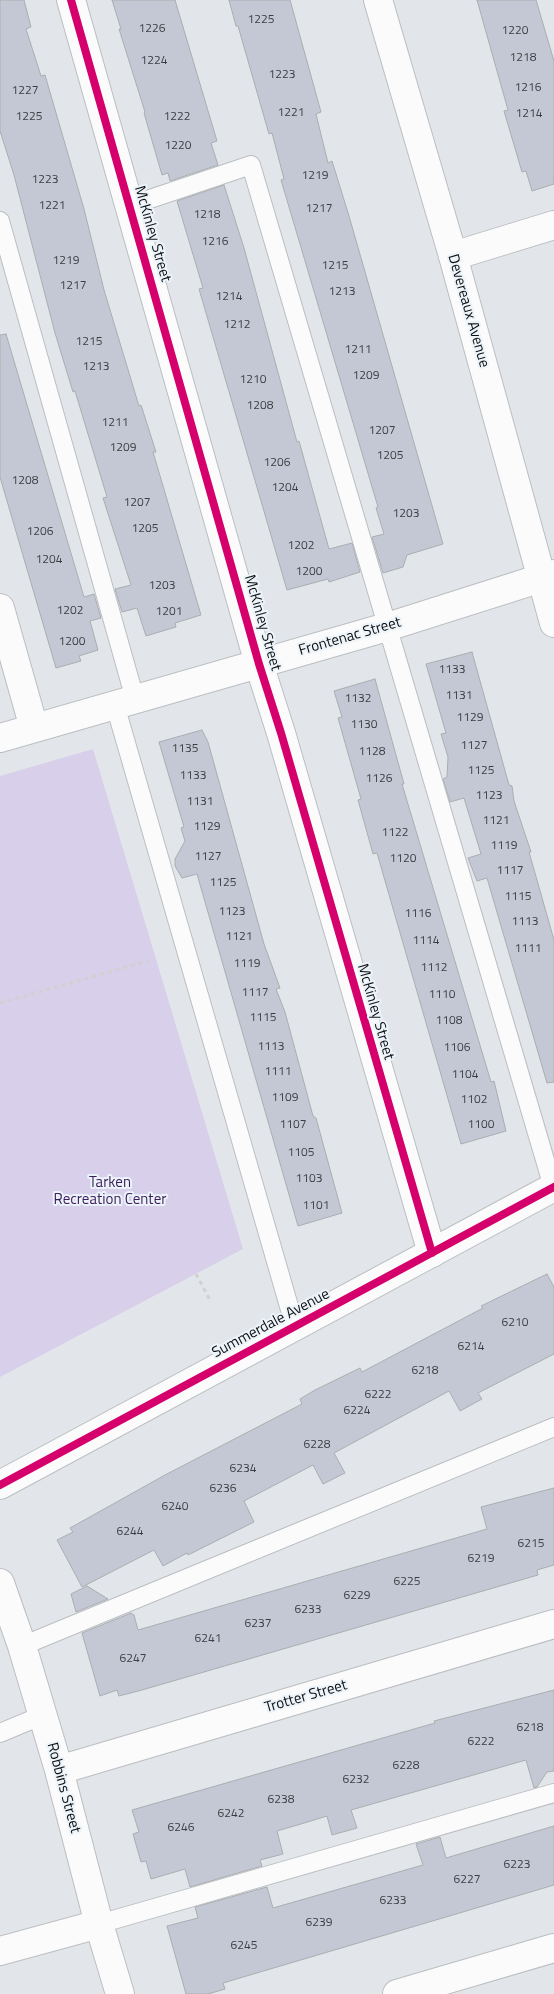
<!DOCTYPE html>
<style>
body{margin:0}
canvas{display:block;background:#e2e6ea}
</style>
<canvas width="554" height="1994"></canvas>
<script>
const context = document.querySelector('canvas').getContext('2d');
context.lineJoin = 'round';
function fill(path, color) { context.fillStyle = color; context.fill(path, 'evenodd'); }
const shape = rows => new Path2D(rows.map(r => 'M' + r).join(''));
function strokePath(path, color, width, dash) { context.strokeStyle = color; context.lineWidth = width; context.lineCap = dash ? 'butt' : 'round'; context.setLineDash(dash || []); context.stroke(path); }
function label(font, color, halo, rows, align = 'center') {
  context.font = font + ' "Titillium Web",sans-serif'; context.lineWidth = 4; context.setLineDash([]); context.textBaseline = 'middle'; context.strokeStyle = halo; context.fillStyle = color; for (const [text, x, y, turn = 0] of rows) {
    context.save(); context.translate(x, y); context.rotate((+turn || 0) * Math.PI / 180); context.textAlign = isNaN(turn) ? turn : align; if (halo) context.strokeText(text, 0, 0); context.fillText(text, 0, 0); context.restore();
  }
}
fill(shape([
 [93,749,243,1249,0,1377,0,776]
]), '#d8cfeb');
const building = shape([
 [0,0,24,0,31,27,26,29,41,76,45,75,84,209,104,290,139,406,141,405,156,452,153,452,201,615,175,623,176,627,146,636,137,608,122,612,115,589,131,585,103,498,107,497,75,391,73,392,55,333,14,175,0,131,0,0],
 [112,0,175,0,217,141,211,143,218,165,170,181,168,173,162,175,144,113,145,112,119,29,121,29,112,0],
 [229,0,290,0,321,112,316,114,328,163,332,161,349,216,443,544,407,555,403,567,383,573,372,537,384,534,376,508,378,507,281,180,284,179,272,133,269,134,238,26,236,26,229,0],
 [477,0,536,0,554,61,554,184,532,191,526,171,522,172,504,111,508,110,477,0],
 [224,185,244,248,297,442,299,441,329,549,352,543,360,572,329,582,328,579,287,590,199,289,203,288,177,201,224,185],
 [6,334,84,597,94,594,101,618,90,621,98,650,79,656,81,661,56,668,0,477,0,335,6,334],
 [472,652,509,785,512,786,514,801,531,852,529,852,554,940,554,1082,547,1083,487,878,477,881,468,858,481,854,464,798,450,802,443,779,447,777,448,757,441,734,446,733,426,664,472,652],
 [375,679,404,784,402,784,491,1082,494,1081,506,1131,461,1144,377,853,373,854,358,800,361,799,338,718,342,717,334,691,375,679],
 [202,730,208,742,264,944,280,988,276,989,285,1012,313,1116,316,1118,342,1213,298,1226,197,874,182,878,175,866,175,859,185,841,181,828,184,827,159,742,202,730],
 [547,1274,554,1287,554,1354,478,1393,482,1399,460,1411,449,1391,334,1453,345,1473,323,1484,313,1465,244,1501,254,1522,188,1555,187,1553,163,1566,154,1550,82,1587,57,1540,73,1532,70,1528,165,1475,302,1404,300,1399,315,1390,360,1368,362,1372,483,1308,481,1306,547,1274],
 [554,1488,554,1565,537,1570,538,1575,142,1690,119,1696,117,1690,100,1696,82,1633,131,1613,134,1615,138,1630,487,1529,481,1507,554,1488],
 [87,1586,108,1599,76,1612,71,1594,87,1586],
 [554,1690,554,1771,547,1772,537,1787,534,1788,526,1760,351,1810,357,1828,332,1835,327,1816,301,1824,277,1831,283,1854,260,1860,262,1866,190,1887,185,1869,151,1879,146,1861,141,1862,133,1834,139,1832,132,1810,435,1723,434,1721,554,1690],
 [554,1826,554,1885,223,1983,225,1989,208,1994,186,1994,167,1926,198,1918,195,1907,267,1887,273,1908,423,1865,416,1844,440,1837,446,1858,554,1826]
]);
fill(building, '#c4c8d4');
strokePath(building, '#aaadb0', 1);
const lane = shape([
 [129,206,251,165,553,1187],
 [0,221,135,699],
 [115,705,295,1327],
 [22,1646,554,1427],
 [0,1733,43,1715],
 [99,1924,554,1793]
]);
const street = shape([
 [71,0,259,664,281,733,432,1253],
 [453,256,554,225],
 [0,608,34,728],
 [0,738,387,627,554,574],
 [0,1583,22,1646,59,1770,99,1924,120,1994],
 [59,1770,554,1624],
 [0,1951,99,1924],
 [397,1994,554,1948]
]);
const secondary = shape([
 [378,0,453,256,554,623],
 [0,1485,554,1187]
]);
strokePath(lane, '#bbbec1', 20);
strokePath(street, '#bbbec1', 30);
strokePath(secondary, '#bbbec1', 30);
strokePath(shape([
 [0,1003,148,961],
 [196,1274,211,1302]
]), '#cfd1d1', 3, [4, 4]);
strokePath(lane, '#fbfbfc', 18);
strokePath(street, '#fbfbfc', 28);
strokePath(secondary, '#fbfbfc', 28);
strokePath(shape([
 [71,0,259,664,281,733,432,1253],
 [0,1485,554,1187]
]), '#d6006c', 8);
label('12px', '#3b3d42', null, [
 ["1225",261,20],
 ["1226",152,29],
 ["1220",515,31],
 ["1218",523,58],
 ["1224",154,61],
 ["1223",282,75],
 ["1216",528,88],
 ["1227",25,91],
 ["1221",291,113],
 ["1214",529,114],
 ["1225",29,117],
 ["1222",177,117],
 ["1220",178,146],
 ["1219",315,176],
 ["1223",45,180],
 ["1221",52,206],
 ["1217",319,209],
 ["1218",207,215],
 ["1216",215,242],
 ["1219",66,261],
 ["1215",335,266],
 ["1217",73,286],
 ["1213",342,292],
 ["1214",229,297],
 ["1212",237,325],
 ["1215",89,342],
 ["1211",358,350],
 ["1213",96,367],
 ["1209",366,376],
 ["1210",253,380],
 ["1208",260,406],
 ["1211",115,423],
 ["1207",382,431],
 ["1209",123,448],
 ["1205",390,456],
 ["1206",277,463],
 ["1208",25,481],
 ["1204",285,488],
 ["1207",137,503],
 ["1203",406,514],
 ["1205",145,529],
 ["1206",40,532],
 ["1202",301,546],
 ["1204",49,560],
 ["1200",309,572],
 ["1203",162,586],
 ["1202",70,611],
 ["1201",169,612],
 ["1200",72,642],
 ["1133",452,670],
 ["1131",459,696],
 ["1132",358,699],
 ["1129",470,718],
 ["1130",364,725],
 ["1127",474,746],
 ["1135",185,749],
 ["1128",372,752],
 ["1125",481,771],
 ["1133",193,776],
 ["1126",379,779],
 ["1123",489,796],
 ["1131",200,802],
 ["1121",496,821],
 ["1129",207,827],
 ["1122",395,833],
 ["1119",504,846],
 ["1127",208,857],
 ["1120",403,859],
 ["1117",510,871],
 ["1125",223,883],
 ["1115",518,897],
 ["1123",232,912],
 ["1116",418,914],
 ["1113",525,922],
 ["1121",239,937],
 ["1114",426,941],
 ["1111",528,949],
 ["1119",247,964],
 ["1112",434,968],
 ["1117",255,993],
 ["1110",442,995],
 ["1115",263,1018],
 ["1108",449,1021],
 ["1113",271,1047],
 ["1106",457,1048],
 ["1111",278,1072],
 ["1104",465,1075],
 ["1109",285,1098],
 ["1102",474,1100],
 ["1107",293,1125],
 ["1100",481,1125],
 ["1105",301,1153],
 ["1103",309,1179],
 ["1101",316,1206],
 ["6210",515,1323],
 ["6214",471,1347],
 ["6218",425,1371],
 ["6222",378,1395],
 ["6224",357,1411],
 ["6228",317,1445],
 ["6234",243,1469],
 ["6236",223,1489],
 ["6240",175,1507],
 ["6244",130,1532],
 ["6215",531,1544],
 ["6219",481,1559],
 ["6225",407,1582],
 ["6229",357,1596],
 ["6233",308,1610],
 ["6237",258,1624],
 ["6241",208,1639],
 ["6247",133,1659],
 ["6218",530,1728],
 ["6222",481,1742],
 ["6228",406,1766],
 ["6232",356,1780],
 ["6238",281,1800],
 ["6242",231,1814],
 ["6246",181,1828],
 ["6223",517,1865],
 ["6227",467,1880],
 ["6233",393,1901],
 ["6239",319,1923],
 ["6245",244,1946]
]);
label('15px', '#0d0f11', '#ecf4fa', [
 ["McKinley Street",152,234,74],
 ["Devereaux Avenue",468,311,74],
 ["McKinley Street",262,623,74],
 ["Frontenac Street",350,637,-16],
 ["McKinley Street",375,1012,74],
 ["Summerdale Avenue",271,1324,-28],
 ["Trotter Street",306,1697,-16],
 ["Robbins Street",63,1788,75]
]);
label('15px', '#3c1d5b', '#ecf4fa', [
 ["Tarken",110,1183],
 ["Recreation Center",110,1200]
]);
</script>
